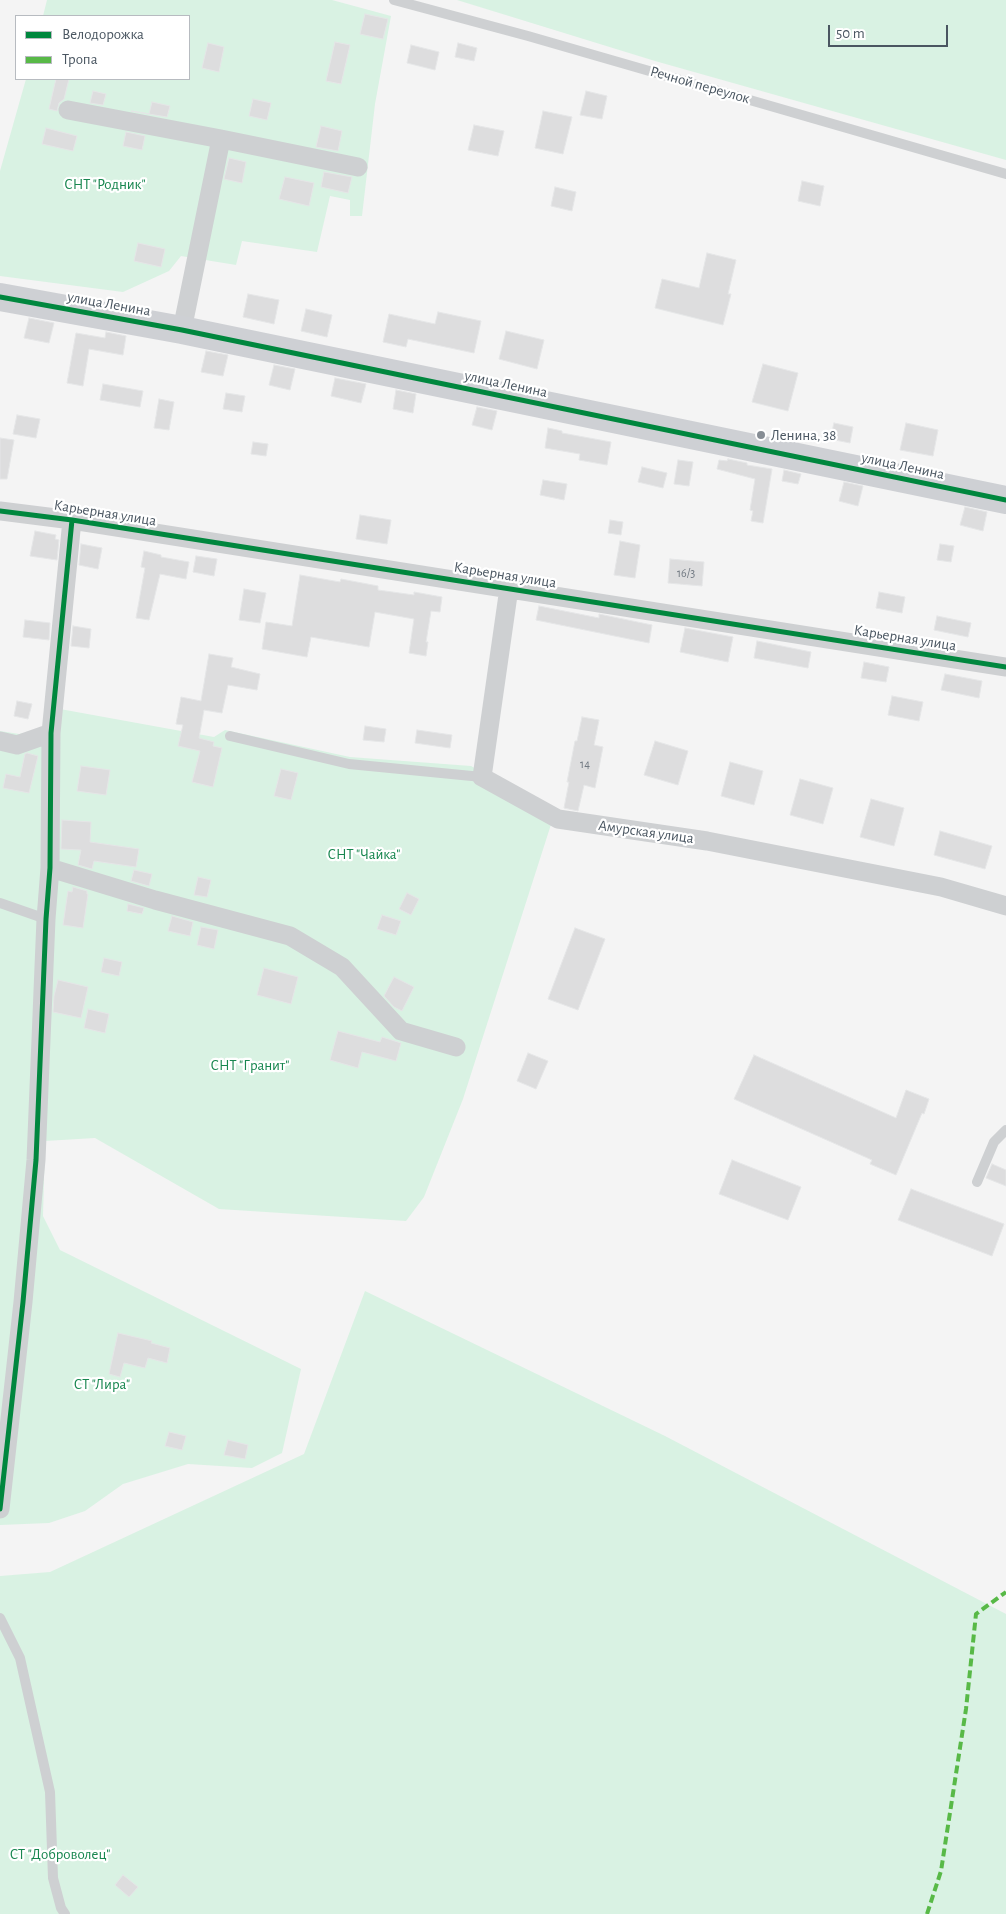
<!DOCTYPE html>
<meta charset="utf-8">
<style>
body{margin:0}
#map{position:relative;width:1006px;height:1914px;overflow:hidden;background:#f4f4f4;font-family:"Alegreya Sans",sans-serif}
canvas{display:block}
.legend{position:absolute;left:15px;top:15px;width:175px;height:65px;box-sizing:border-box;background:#fff;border:1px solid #b7bbc0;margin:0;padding:6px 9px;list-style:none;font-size:15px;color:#4a5661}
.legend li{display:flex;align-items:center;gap:10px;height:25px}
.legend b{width:25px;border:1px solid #b7bbc0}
.scale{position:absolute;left:828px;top:25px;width:120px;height:22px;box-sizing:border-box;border:2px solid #4a5661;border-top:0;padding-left:6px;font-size:15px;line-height:18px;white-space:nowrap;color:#4a5661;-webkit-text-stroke:4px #fff;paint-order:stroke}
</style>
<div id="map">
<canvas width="1006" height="1914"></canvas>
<ul class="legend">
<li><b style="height:6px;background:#00873e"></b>Велодорожка</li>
<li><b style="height:6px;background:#58b947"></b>Тропа</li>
</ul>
<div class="scale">50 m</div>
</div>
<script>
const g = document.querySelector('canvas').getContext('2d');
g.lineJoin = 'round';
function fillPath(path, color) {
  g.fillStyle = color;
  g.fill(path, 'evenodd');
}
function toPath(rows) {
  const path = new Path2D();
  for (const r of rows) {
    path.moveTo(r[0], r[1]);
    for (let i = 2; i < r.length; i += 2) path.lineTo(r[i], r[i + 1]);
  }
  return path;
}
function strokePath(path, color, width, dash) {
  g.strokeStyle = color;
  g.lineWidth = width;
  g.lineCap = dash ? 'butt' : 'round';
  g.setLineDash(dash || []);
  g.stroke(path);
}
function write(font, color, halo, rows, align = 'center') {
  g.font = font + ' "Alegreya Sans",sans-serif';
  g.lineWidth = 4.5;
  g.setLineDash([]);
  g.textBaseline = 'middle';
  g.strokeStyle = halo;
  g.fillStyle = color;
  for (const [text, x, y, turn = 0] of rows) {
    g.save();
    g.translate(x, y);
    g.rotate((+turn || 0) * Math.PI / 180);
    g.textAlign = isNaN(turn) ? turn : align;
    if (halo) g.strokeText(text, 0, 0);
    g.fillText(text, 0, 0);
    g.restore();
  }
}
fillPath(toPath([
 [47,0,332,0,391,16,375,104,362,216,350,216,350,200,330,196,317,252,242,241,236,265,181,256,169,271,123,292,0,276,0,171,26,79,189,79,189,16,43,16],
 [457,0,1006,0,1006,160,655,61],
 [60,709,214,737,225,730,350,757,471,766,555,812,463,1099,424,1197,406,1221,219,1209,95,1138,45,1141,43,1216,60,1250,301,1369,282,1453,252,1468,188,1464,123,1484,85,1511,49,1523,0,1525,0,731,19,734,35,731,58,735],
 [365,1291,665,1436,1006,1614,1006,1914,0,1914,0,1576,50,1572,304,1454]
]), '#d9f2e3');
const building = toPath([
 [365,14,388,19,383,39,360,34,365,14],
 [335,42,350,45,341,84,326,81,335,42],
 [208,43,224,47,219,72,202,68,208,43],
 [458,43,477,48,474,61,455,57,458,43],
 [411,45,439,52,435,70,407,63,411,45],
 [56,79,69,79,64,99,59,103,57,111,49,109,56,79],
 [93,91,106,94,103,105,90,103,93,91],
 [586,91,607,96,602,119,580,115,586,91],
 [253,99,271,103,267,120,249,116,253,99],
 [152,102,170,106,167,117,131,111,149,114,152,102],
 [543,111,572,117,563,154,535,148,543,111],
 [474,125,504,131,498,156,468,150,474,125],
 [321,126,342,131,338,151,316,147,321,126],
 [46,128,77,136,73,151,42,144,46,128],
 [126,132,145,136,142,150,123,146,126,132],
 [229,158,246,162,242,183,224,179,229,158],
 [324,172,352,177,348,193,321,187,324,172],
 [285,177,314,183,309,206,279,199,285,177],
 [802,181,824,186,820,206,798,201,802,181],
 [555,187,576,192,572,211,551,206,555,187],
 [138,243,165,249,161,267,134,261,138,243],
 [707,253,736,260,728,294,731,294,723,325,655,308,662,279,699,288,707,253],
 [248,294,279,300,274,324,243,317,248,294],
 [306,309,332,315,327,337,301,331,306,309],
 [438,312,481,321,474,353,408,339,406,347,383,342,389,314,435,324,438,312],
 [29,318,54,323,49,343,24,338,29,318],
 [506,331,544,340,537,369,499,359,506,331],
 [106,332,126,336,123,355,89,349,83,386,67,383,76,333,105,338,106,332],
 [206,351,228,355,223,376,201,372,206,351],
 [763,364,798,373,788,411,752,402,763,364],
 [274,365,295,369,290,390,269,385,274,365],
 [335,378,366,384,361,403,331,396,335,378],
 [103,384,143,391,140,407,100,400,103,384],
 [396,390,416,394,413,413,393,409,396,390],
 [226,393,245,396,242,412,223,409,226,393],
 [159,399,174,402,169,430,154,428,159,399],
 [477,407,497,411,492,430,472,425,477,407],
 [17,415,40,419,36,438,13,434,17,415],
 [834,423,853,427,850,443,830,439,834,423],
 [906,423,938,430,933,456,900,450,906,423],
 [548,428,562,431,562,433,611,442,607,465,579,460,580,454,545,448,548,428],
 [0,438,14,440,7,479,0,479,0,438],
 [253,442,268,444,266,456,251,454,253,442],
 [728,459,747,463,747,465,772,469,763,523,751,521,753,511,750,510,755,479,717,469,719,460,727,461,728,459],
 [678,460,693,462,689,486,674,484,678,460],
 [642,467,667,473,663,488,638,482,642,467],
 [784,470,801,474,798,484,782,481,784,470],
 [543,480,567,484,564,500,540,495,543,480],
 [844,482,863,486,858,506,839,501,844,482],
 [965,507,987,512,983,531,960,525,965,507],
 [360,515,391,520,387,544,356,539,360,515],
 [610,520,623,522,621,535,608,533,610,520],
 [35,531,56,535,55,539,59,540,57,560,30,556,35,531],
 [620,541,640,545,635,578,614,575,620,541],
 [81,544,102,548,98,569,79,565,81,544],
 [940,544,954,546,951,562,937,560,940,544],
 [144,551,161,555,161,557,189,562,186,579,160,574,149,620,136,618,145,568,141,567,144,551],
 [196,556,217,559,214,576,193,572,196,556],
 [670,559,704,562,702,586,668,583,670,559],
 [300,575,340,582,341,579,378,586,378,590,414,595,414,592,442,597,440,612,431,611,426,642,428,642,426,656,409,653,414,619,375,612,369,647,311,637,307,657,262,649,266,622,292,626,300,575],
 [244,589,266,593,260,623,239,620,244,589],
 [879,592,905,597,902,613,876,608,879,592],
 [539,606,599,618,599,614,652,625,649,643,536,620,539,606],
 [937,616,971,623,968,637,934,630,937,616],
 [25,620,50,623,49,640,23,637,25,620],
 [73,626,91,629,89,648,71,646,73,626],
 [685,628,733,637,728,662,680,652,685,628],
 [757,641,811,652,808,668,754,658,757,641],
 [209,654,233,658,231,667,260,674,257,690,228,685,222,713,204,710,199,738,214,742,213,746,222,748,213,787,192,782,200,751,178,746,183,725,176,724,181,697,201,701,209,654],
 [864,662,889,667,886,682,861,678,864,662],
 [945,674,982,681,979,698,941,690,945,674],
 [892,696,923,702,919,721,888,715,892,696],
 [17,701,32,704,28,719,14,716,17,701],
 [582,717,599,720,594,745,603,747,595,788,584,785,578,811,564,808,569,782,567,782,575,741,577,741,582,717],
 [365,726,386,729,384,742,363,740,365,726],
 [417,730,452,735,450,748,415,743,417,730],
 [655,741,688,751,678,785,644,775,655,741],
 [27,753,38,756,29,793,3,788,6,774,20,777,25,754,27,753],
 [730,762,763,771,754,805,721,796,730,762],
 [81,766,110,770,106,795,77,791,81,766],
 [281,769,298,773,291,800,274,796,281,769],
 [800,779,833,788,823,824,790,815,800,779],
 [871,799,904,808,894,846,860,837,871,799],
 [62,820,91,822,90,842,139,849,136,867,94,861,92,869,78,865,81,850,61,849,62,820],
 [940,831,992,846,985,869,934,855,940,831],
 [134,870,152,874,149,886,131,881,134,870],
 [198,877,211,880,207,897,194,895,198,877],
 [73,887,87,891,87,894,88,894,83,928,63,925,68,891,72,892,73,887],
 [407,893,419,899,411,915,399,909,407,893],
 [128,904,144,908,142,914,127,911,128,904],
 [382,915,401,921,396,935,377,929,382,915],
 [172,916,193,922,190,936,168,931,172,916],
 [201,927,218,930,214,949,197,945,201,927],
 [575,928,605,939,578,1010,548,999,575,928],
 [104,958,122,962,119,976,101,972,104,958],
 [264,968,298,977,291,1004,257,995,264,968],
 [394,977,414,987,402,1011,394,1007,384,996,394,977],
 [58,980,88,987,81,1018,53,1012,54,996,58,980],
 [88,1009,109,1014,105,1033,84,1028,88,1009],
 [338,1031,380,1042,382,1037,401,1043,396,1061,362,1052,358,1068,330,1060,338,1031],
 [528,1053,548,1061,536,1089,517,1081,528,1053],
 [754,1055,896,1118,906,1090,929,1099,924,1114,922,1113,896,1175,870,1164,872,1160,734,1099,754,1055],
 [732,1160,801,1187,788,1220,719,1194,732,1160],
 [992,1164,1006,1170,1006,1186,986,1178,992,1164],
 [911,1189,1004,1224,992,1256,898,1220,911,1189],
 [118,1333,152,1341,151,1343,170,1348,167,1363,148,1358,145,1368,124,1363,120,1377,109,1374,118,1333],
 [169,1432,186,1436,182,1450,165,1446,169,1432],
 [228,1440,248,1445,245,1459,224,1455,228,1440],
 [123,1875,138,1887,129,1897,115,1885,123,1875]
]);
fillPath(building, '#ddddde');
strokePath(building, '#e5e6e7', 1);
strokePath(toPath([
 [394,0,528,36,1006,174],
 [230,736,349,764,482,777],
 [0,903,46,919],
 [977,1182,994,1142,1006,1130],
 [0,1618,20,1658,50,1792,53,1878,61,1908,65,1914]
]), '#ced0d2', 10);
strokePath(toPath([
 [68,110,221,139,358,167],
 [182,330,221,139],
 [0,511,72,520,1006,667],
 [509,588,482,777,558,819,707,841,941,887,1006,906],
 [0,741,17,745,51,733],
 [50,868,155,900,290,936,342,967,401,1031,456,1047],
 [0,1509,23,1302,36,1160,46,919,50,868,51,733,72,520]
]), '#ced0d2', 19);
strokePath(toPath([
 [0,297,182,330,1006,500]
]), '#ced0d4', 28);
strokePath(toPath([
 [927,1914,941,1871,966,1709,976,1614,1006,1592]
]), '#58b947', 4, [8, 4]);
strokePath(toPath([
 [0,297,182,330,1006,500],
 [0,511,72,520,1006,667],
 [0,1509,23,1302,36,1160,46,919,50,868,51,733,72,520]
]), '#00873e', 5);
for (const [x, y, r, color] of [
 [761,435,5,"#868d94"]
]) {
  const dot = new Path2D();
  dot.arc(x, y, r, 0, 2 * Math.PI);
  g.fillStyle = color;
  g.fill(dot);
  strokePath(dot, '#fff', 2);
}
write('12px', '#707881', null, [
 ["16/3",686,573],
 ["14",585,764]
]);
write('15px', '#4a5661', '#fff', [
 ["Речной переулок",700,85,16],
 ["улица Ленина",109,304,10],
 ["улица Ленина",506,384,12],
 ["улица Ленина",903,466,12],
 ["Карьерная улица",105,513,9],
 ["Карьерная улица",505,575,9],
 ["Карьерная улица",905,638,9],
 ["Амурская улица",646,832,8]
]);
write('15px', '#17864f', '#fff', [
 ["СНТ \"Родник\"",105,184],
 ["СНТ \"Чайка\"",364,854],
 ["СНТ \"Гранит\"",250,1065],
 ["СТ \"Лира\"",102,1384],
 ["СТ \"Доброволец\"",60,1854]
]);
write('15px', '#4a5661', '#fff', [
 ["Ленина, 38",771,435]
], 'left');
</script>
